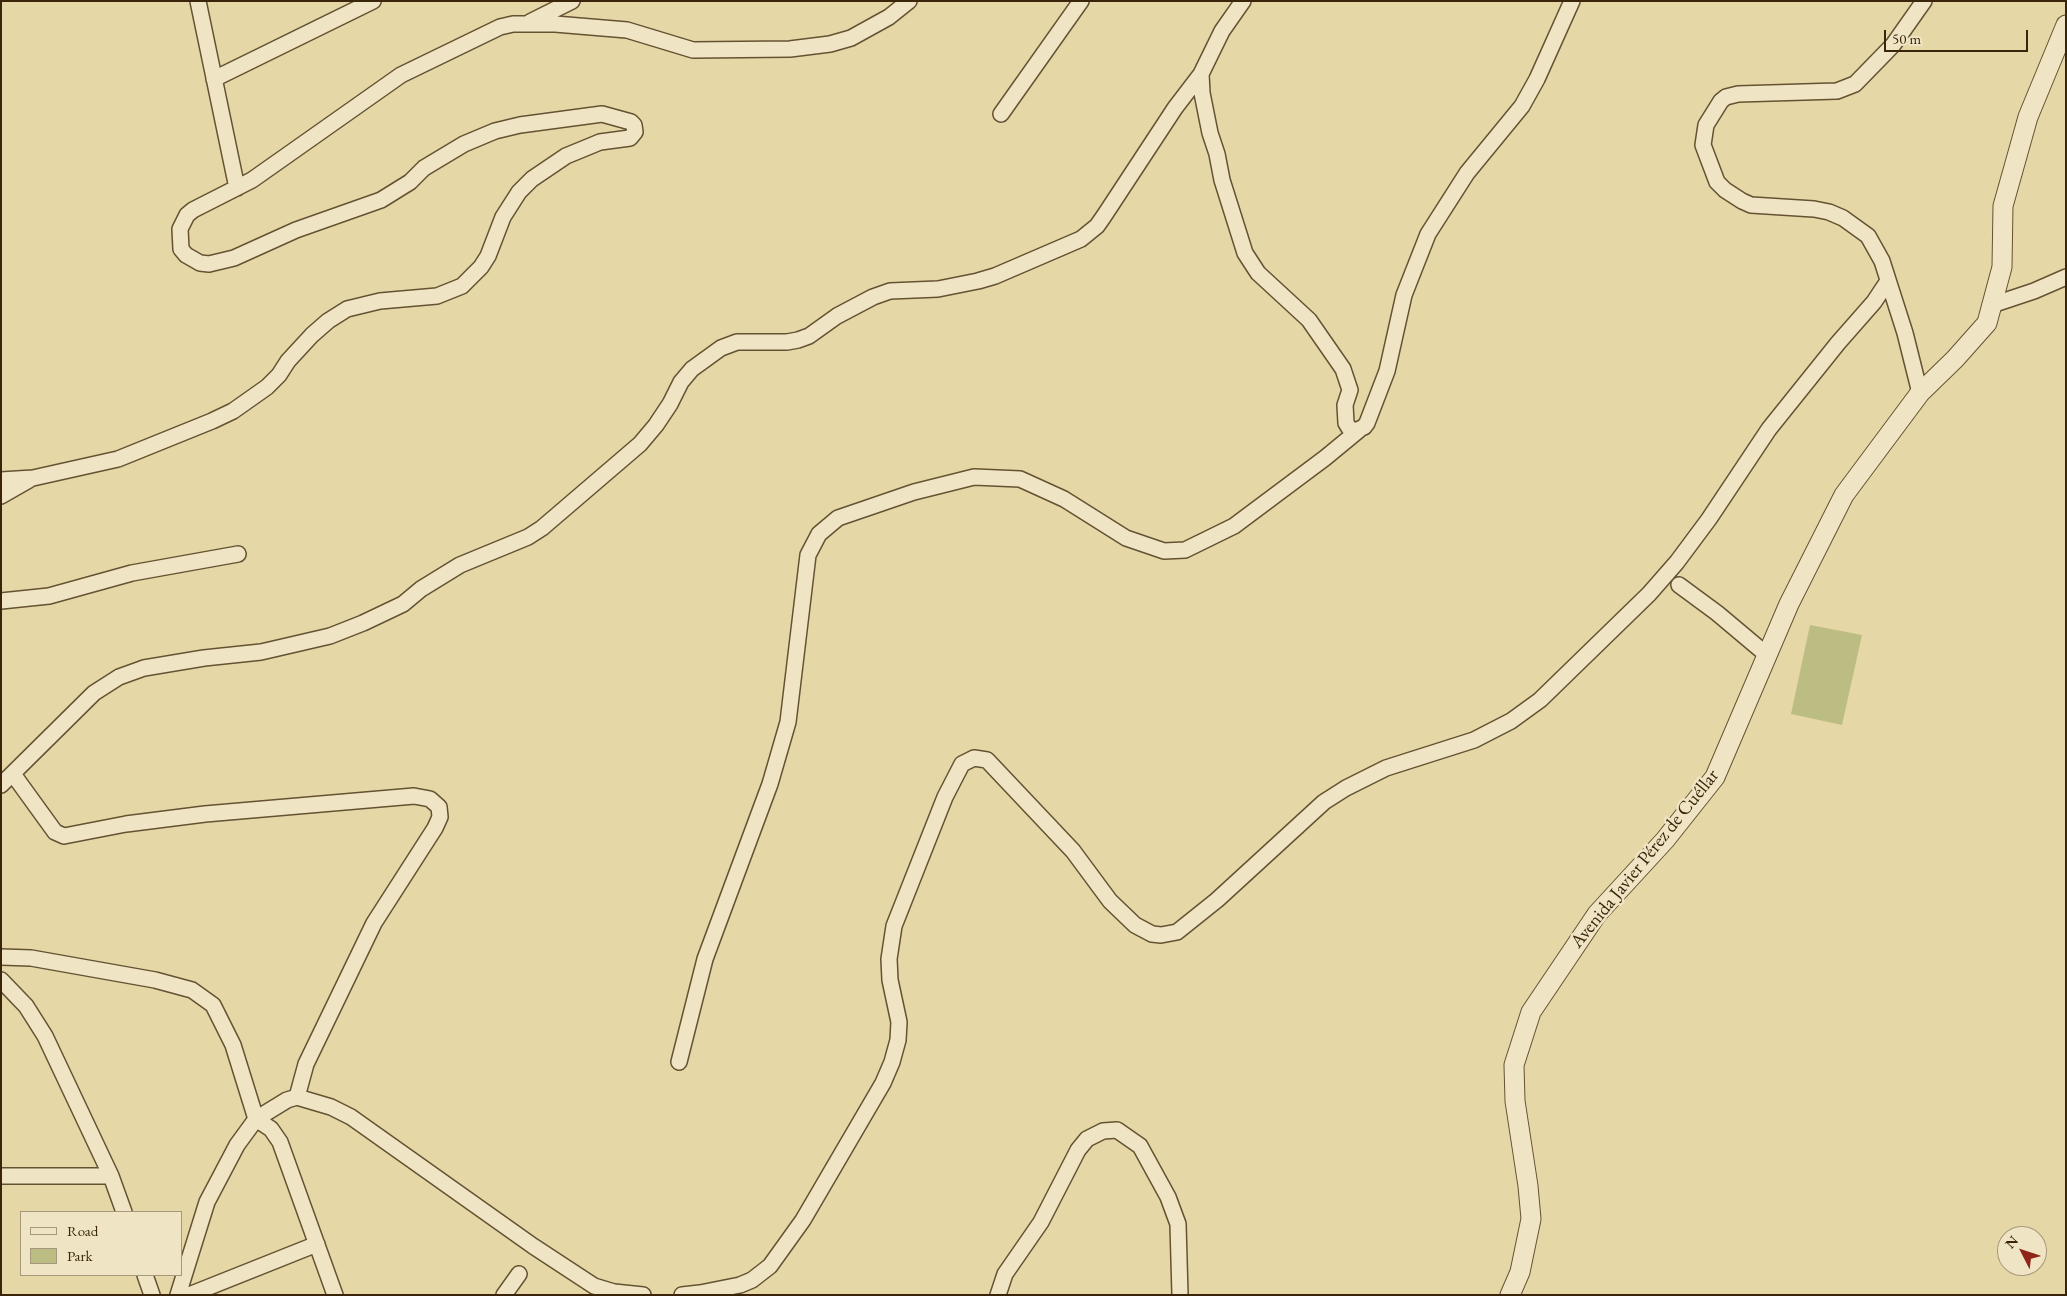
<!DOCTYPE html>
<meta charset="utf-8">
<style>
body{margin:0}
#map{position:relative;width:2067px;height:1296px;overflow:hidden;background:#e6d7a6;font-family:"EB Garamond",serif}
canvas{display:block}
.frame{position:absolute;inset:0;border:2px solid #3a250b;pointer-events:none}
.legend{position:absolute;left:20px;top:1211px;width:162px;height:65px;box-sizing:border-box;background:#efe5c5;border:1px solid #a7987b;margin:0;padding:6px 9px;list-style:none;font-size:15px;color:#3a250b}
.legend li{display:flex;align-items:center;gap:10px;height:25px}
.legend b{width:25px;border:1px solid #a7987b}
.north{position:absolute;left:1997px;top:1226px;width:50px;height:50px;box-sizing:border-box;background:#efe5c5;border:1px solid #a7987b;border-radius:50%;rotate:311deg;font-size:14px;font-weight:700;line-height:20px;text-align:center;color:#3a250b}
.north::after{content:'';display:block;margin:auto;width:18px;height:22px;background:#8f2418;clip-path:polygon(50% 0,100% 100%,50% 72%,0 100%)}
.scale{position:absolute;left:1884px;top:30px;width:144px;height:22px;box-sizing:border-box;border:2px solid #3a250b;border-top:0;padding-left:6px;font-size:15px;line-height:18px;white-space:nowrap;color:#3a250b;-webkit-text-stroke:4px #efe5c5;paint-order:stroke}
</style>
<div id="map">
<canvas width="2067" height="1296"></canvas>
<div class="frame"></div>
<ul class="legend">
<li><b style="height:6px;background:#efe5c5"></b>Road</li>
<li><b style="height:14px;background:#bbbd83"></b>Park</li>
</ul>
<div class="north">N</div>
<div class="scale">50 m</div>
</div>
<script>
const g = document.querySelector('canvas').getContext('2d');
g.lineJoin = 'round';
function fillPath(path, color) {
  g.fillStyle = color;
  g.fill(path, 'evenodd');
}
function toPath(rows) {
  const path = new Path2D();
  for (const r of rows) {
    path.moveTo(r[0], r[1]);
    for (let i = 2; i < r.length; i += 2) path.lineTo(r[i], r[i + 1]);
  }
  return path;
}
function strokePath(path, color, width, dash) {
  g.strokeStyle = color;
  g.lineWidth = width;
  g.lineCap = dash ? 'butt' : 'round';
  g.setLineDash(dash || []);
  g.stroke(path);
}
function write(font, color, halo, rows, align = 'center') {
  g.font = font + ' "EB Garamond",serif';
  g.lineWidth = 5;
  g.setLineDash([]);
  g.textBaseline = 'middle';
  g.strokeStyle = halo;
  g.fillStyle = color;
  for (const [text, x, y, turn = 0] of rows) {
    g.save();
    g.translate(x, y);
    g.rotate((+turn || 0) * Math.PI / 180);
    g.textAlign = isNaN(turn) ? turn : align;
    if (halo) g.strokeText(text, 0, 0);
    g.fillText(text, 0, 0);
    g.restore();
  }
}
fillPath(toPath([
 [1810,625,1862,635,1842,725,1791,714]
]), '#bbbd83');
const minor = toPath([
 [198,1,237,188],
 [530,22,572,1],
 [1201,74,1202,93,1210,133,1217,154,1222,180,1245,253,1258,273,1309,320,1343,369,1350,390,1345,405,1346,423,1349,428,1355,431,1364,427,1367,423,1387,371,1404,295,1428,234,1467,173,1522,106,1537,79,1572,1],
 [214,79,373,1],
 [1001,114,1081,1],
 [1992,305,2034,291,2066,277],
 [1920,393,1905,333,1882,261,1868,236,1843,218,1829,212,1814,209,1751,205,1742,201,1725,190,1717,182,1703,145,1706,125,1721,101,1726,97,1738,94,1837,91,1855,84,1893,45,1924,1],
 [1,480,33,478,118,459,212,421,233,411,267,387,279,375,288,361,312,335,328,321,347,309,380,301,437,296,462,286,481,267,488,256,503,217,519,192,532,179,566,156,600,142,630,138,635,132,634,125,631,122,602,114,520,125,495,131,464,144,424,168,410,182,381,200,296,230,234,258,209,264,200,263,186,255,181,249,180,229,187,215,193,210,252,180,401,75,500,27,513,24,555,24,627,30,693,50,790,49,830,44,851,38,889,17,909,1],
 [1,496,29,480],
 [1679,585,1717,613,1767,655],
 [1,601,49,596,132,573,238,554],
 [13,774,55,832,64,836,126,824,205,814,414,796,430,799,439,807,440,817,435,828,374,923,306,1064,297,1097],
 [1,785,94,693,119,677,144,668,204,658,261,652,330,636,363,623,403,604,421,589,460,565,528,537,542,528,640,444,656,425,670,404,681,382,692,369,721,348,737,342,787,342,798,340,809,336,837,316,873,297,890,291,938,289,978,281,995,276,1081,239,1097,226,1104,216,1175,108,1201,74,1222,31,1243,1],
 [1,957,31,958,155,980,192,990,213,1005,233,1045,256,1119,271,1129,280,1142,335,1295],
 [1,980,26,1006,45,1036,111,1176,124,1212],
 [679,1062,705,959,770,784,788,722,808,555,819,534,838,518,914,492,974,477,1020,479,1064,499,1126,538,1164,551,1185,550,1234,526,1325,458,1359,430],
 [1,1176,111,1176],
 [145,1275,152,1295],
 [178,1295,207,1202,237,1145,256,1119,287,1100,297,1097,331,1107,351,1117,533,1246,594,1286,614,1292,643,1295],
 [189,1295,317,1244],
 [504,1295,519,1274],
 [682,1295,700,1293,740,1285,752,1280,770,1266,803,1220,883,1083,892,1062,898,1040,899,1022,890,980,889,959,894,926,945,797,962,764,974,758,987,760,1073,851,1110,901,1135,925,1152,934,1161,935,1177,932,1217,900,1324,802,1346,788,1386,768,1474,740,1511,721,1540,700,1649,594,1677,562,1709,519,1769,429,1838,343,1874,302,1888,281],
 [998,1295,1005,1274,1041,1222,1078,1150,1087,1139,1103,1131,1117,1130,1140,1146,1168,1197,1178,1224,1180,1295]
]);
const tertiary = toPath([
 [1510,1295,1520,1272,1531,1219,1528,1186,1515,1101,1514,1065,1531,1012,1597,914,1665,840,1715,777,1789,604,1844,495,1920,393,1955,359,1987,323,2002,267,2003,206,2028,117,2066,25]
]);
strokePath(minor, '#655232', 18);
strokePath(tertiary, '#655232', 21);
strokePath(minor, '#efe5c5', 15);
strokePath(tertiary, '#efe5c5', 19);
write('19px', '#3a250b', '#efe5c5', [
 ["Avenida Javier Pérez de Cuéllar",1645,859,-51]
]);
</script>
